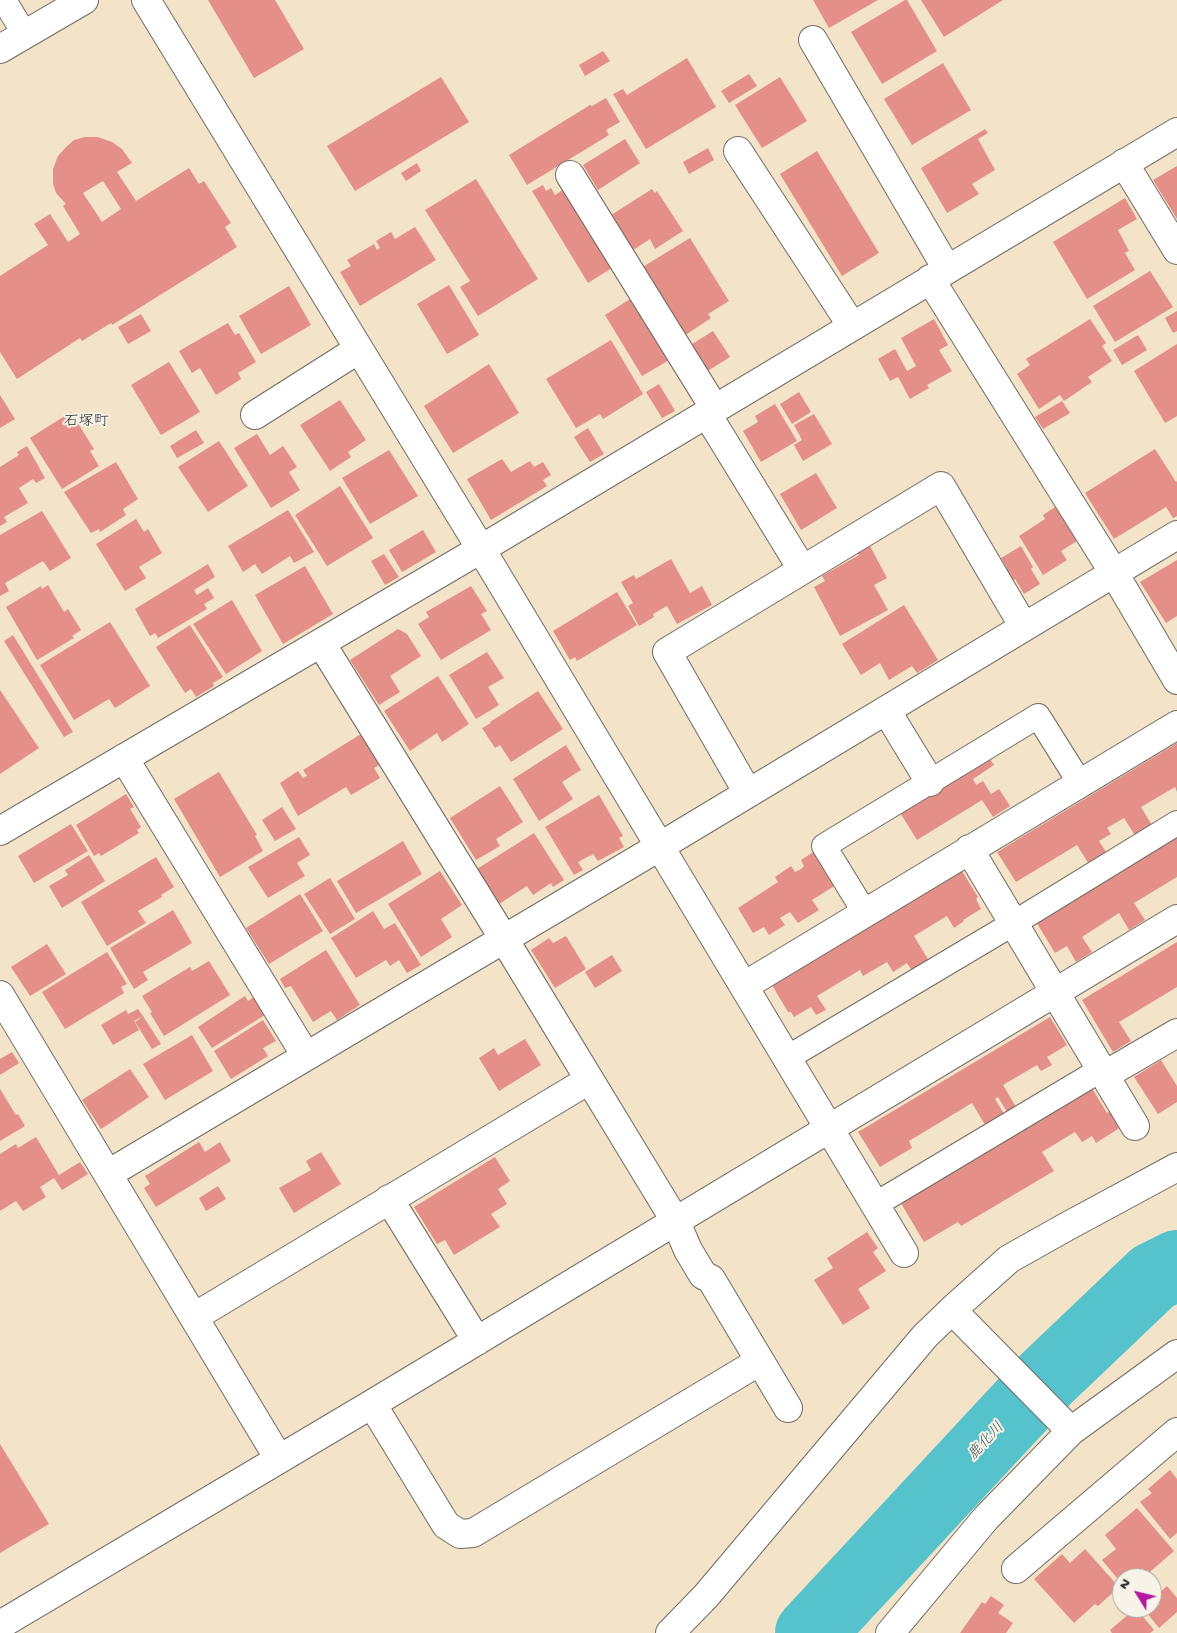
<!DOCTYPE html>
<meta charset="utf-8">
<style>
body{margin:0}
#map{position:relative;width:1177px;height:1633px;overflow:hidden;background:#f2e3c9;font-family:"Gochi Hand",sans-serif}
canvas{display:block}
.north{position:absolute;left:1112px;top:1568px;width:50px;height:50px;box-sizing:border-box;background:#f7f3e8;border:1px solid #a5a39c;border-radius:50%;rotate:306deg;font-size:14px;font-weight:700;line-height:20px;text-align:center;color:#2b2b2b}
.north::after{content:'';display:block;margin:auto;width:18px;height:22px;background:#b5179e;clip-path:polygon(50% 0,100% 100%,50% 72%,0 100%)}
</style>
<div id="map">
<canvas width="1177" height="1633"></canvas>
<div class="north">N</div>
</div>
<script>
const g = document.querySelector('canvas').getContext('2d');
g.lineJoin = 'round';
function toPath(rows) {
  const path = new Path2D();
  for (const r of rows) {
    path.moveTo(r[0], r[1]);
    for (let i = 2; i < r.length; i += 2) path.lineTo(r[i], r[i + 1]);
  }
  return path;
}
function strokePath(path, color, width, dash) {
  g.strokeStyle = color;
  g.lineWidth = width;
  g.lineCap = dash ? 'butt' : 'round';
  g.setLineDash(dash || []);
  g.stroke(path);
}
function fillPath(path, color) {
  g.fillStyle = color;
  g.fill(path, 'evenodd');
}
function write(font, color, halo, rows, align = 'center') {
  g.font = font + ' "Gochi Hand","Klee One",sans-serif';
  g.lineWidth = 4;
  g.setLineDash([]);
  g.textBaseline = 'middle';
  g.strokeStyle = halo;
  g.fillStyle = color;
  for (const [text, x, y, turn = 0] of rows) {
    g.save();
    g.translate(x, y);
    g.rotate((+turn || 0) * Math.PI / 180);
    g.textAlign = isNaN(turn) ? turn : align;
    if (halo) g.strokeText(text, 0, 0);
    g.fillText(text, 0, 0);
    g.restore();
  }
}
strokePath(toPath([
 [810,1633,1047,1378,1153,1277,1177,1265]
]), '#56c3cc', 70);
fillPath(toPath([
 [208,0,275,0,304,49,254,78],
 [813,0,878,0,829,28],
 [905,0,907,0,937,51,882,84,851,32],
 [921,0,1003,0,944,37],
 [603,51,610,61,585,76,579,65],
 [687,58,716,107,646,149,613,94,623,89,627,95],
 [943,63,971,110,912,145,884,99],
 [749,74,757,86,729,103,721,91],
 [441,77,469,122,355,191,327,146],
 [780,77,807,121,762,148,735,105],
 [606,98,620,122,606,130,609,135,527,185,509,155,590,105,592,106],
 [985,129,988,133,978,139,995,170,972,184,979,194,947,213,921,168],
 [85,137,98,137,112,142,122,149,132,163,117,172,136,201,189,168,199,184,204,181,231,223,225,227,237,247,112,325,111,323,82,341,80,338,17,379,0,352,0,276,48,245,34,224,50,214,68,242,80,234,63,206,66,204,56,193,53,184,53,169,58,156,66,147,74,140],
 [103,181,121,209,102,222,83,193],
 [625,139,640,163,598,190,583,165],
 [708,148,714,160,689,174,683,162],
 [817,151,879,253,842,276,780,174],
 [417,163,421,171,406,181,401,173],
 [1177,166,1177,219,1153,180],
 [476,179,538,279,478,316,460,287,470,281,425,210],
 [543,185,546,191,551,188,555,195,567,187,615,266,588,283,532,191],
 [652,189,655,193,657,191,683,231,655,249,650,239,630,252,608,217],
 [1125,198,1137,219,1118,230,1129,251,1125,253,1135,270,1087,299,1053,242],
 [415,227,436,260,360,306,340,272,351,266,347,260,374,244,377,250,380,248,376,241,391,232,395,239],
 [690,238,729,301,708,314,711,318,684,336,641,268],
 [1150,271,1173,307,1115,342,1093,306],
 [449,285,479,335,447,354,417,304],
 [289,286,311,325,261,354,239,316],
 [630,299,656,341,659,339,671,359,642,376,605,315],
 [1177,311,1177,331,1173,333,1165,318],
 [141,314,151,331,128,344,118,327],
 [934,319,948,345,939,350,952,371,927,385,929,388,910,399,898,377,890,381,878,359,895,349,907,371,916,366,901,338],
 [1090,319,1106,343,1102,346,1112,361,1088,377,1092,382,1064,401,1060,395,1039,409,1017,374,1030,365,1026,359],
 [228,323,235,335,239,333,256,362,238,373,241,379,216,395,200,368,192,373,179,351],
 [713,331,730,357,706,372,689,346],
 [1138,335,1147,350,1122,365,1113,350],
 [611,340,643,394,603,419,600,414,576,428,546,379],
 [1177,344,1177,416,1165,423,1134,371],
 [169,362,200,412,161,435,131,385],
 [489,364,519,413,453,453,424,406],
 [659,384,675,411,662,418,646,392],
 [799,392,811,412,792,424,780,404],
 [0,395,15,419,0,428],
 [340,400,366,440,348,452,351,457,330,471,300,425],
 [1062,401,1070,413,1043,429,1035,417],
 [775,404,797,441,761,462,743,431,758,422,755,416],
 [71,412,94,449,90,451,99,466,62,489,30,438],
 [814,414,832,444,803,461,794,445,802,440,794,425],
 [588,428,604,454,590,462,574,437],
 [196,430,204,443,177,458,170,446],
 [257,434,270,455,283,446,297,467,289,472,300,490,271,508,234,448],
 [219,441,248,486,208,512,178,467],
 [27,446,45,478,36,483,33,479,19,488,28,503,4,517,7,522,0,526,0,467,19,455,17,452],
 [1155,449,1176,482,1177,481,1177,516,1173,518,1166,507,1114,539,1085,493],
 [389,450,418,496,370,524,342,478],
 [502,459,511,472,530,461,534,467,543,462,551,475,543,480,547,486,491,520,467,479],
 [116,462,138,499,123,509,126,515,100,532,99,529,91,533,64,492],
 [816,473,837,508,801,530,780,494],
 [340,486,373,538,327,566,295,515],
 [1055,507,1077,541,1061,551,1067,560,1043,575,1019,536,1045,519,1043,515],
 [288,510,314,552,294,563,290,556,262,574,255,564,243,572,228,546],
 [42,511,71,558,50,571,43,561,5,583,9,591,0,596,0,535],
 [136,519,144,532,148,529,162,553,139,567,146,578,125,591,96,544],
 [423,530,436,552,402,572,389,550],
 [870,546,887,578,874,585,888,610,840,636,814,587,825,581,822,576,859,555,857,553],
 [1021,546,1033,567,1031,569,1040,584,1024,594,1015,579,1013,580,1001,558],
 [384,554,399,577,385,585,371,561],
 [671,559,690,593,702,586,712,605,677,624,667,606,653,614,654,617,639,626,628,606,633,603,621,582,634,575,636,579],
 [1177,560,1177,616,1166,623,1140,582],
 [208,564,215,577,194,590,197,595,208,588,214,598,204,604,207,609,158,638,155,633,150,636,135,609],
 [305,566,333,614,283,644,255,595],
 [48,585,64,612,68,609,81,630,72,636,74,638,37,660,6,607,41,586,42,589],
 [471,586,487,611,481,614,491,630,441,660,418,624,429,617,426,612],
 [617,592,637,625,577,661,575,657,570,660,553,631],
 [232,600,262,651,226,674,193,624],
 [904,605,938,660,917,673,912,666,889,680,880,663,861,675,842,644],
 [110,622,150,686,115,708,109,699,74,720,40,665],
 [190,625,223,677,213,683,214,686,196,697,191,689,185,693,156,647],
 [398,629,407,634,421,656,390,676,400,692,379,705,350,660],
 [13,635,73,732,64,737,4,641],
 [487,652,504,678,488,687,499,705,476,719,449,675],
 [438,676,469,724,442,742,437,733,410,751,384,711],
 [0,690,39,748,0,774],
 [538,691,563,729,511,762,500,745,495,748,482,728,491,723,490,722],
 [361,734,379,765,374,768,380,778,351,795,346,787,298,816,280,783,298,771,303,778,307,776,303,770],
 [1177,743,1177,792,1175,787,1141,807,1153,827,1136,837,1124,818,1107,828,1111,834,1099,841,1108,855,1090,866,1077,845,1016,882,997,852],
 [566,745,581,770,562,782,573,799,539,821,513,779],
 [988,756,994,765,973,779,976,785,983,781,991,794,999,789,1010,806,993,817,982,800,917,840,899,811],
 [219,772,257,835,255,836,263,851,220,877,174,799],
 [500,786,523,822,496,839,500,846,476,860,450,818],
 [126,794,134,807,130,809,141,827,137,830,139,833,101,856,99,853,94,856,76,825],
 [599,795,623,836,619,838,624,847,598,861,593,854,578,862,583,870,574,875,545,827],
 [282,807,296,829,275,841,262,820],
 [71,824,88,851,34,883,18,856],
 [534,833,564,880,553,887,551,883,533,895,527,886,499,904,477,869],
 [1177,834,1177,877,1134,903,1145,920,1129,930,1119,913,1082,937,1092,952,1076,962,1067,946,1055,953,1035,920],
 [299,837,310,855,297,863,305,876,268,898,248,867],
 [403,841,422,874,356,913,337,881],
 [815,851,836,885,812,900,819,910,798,923,790,912,780,918,785,925,769,935,764,927,753,933,738,908,778,882,775,877,791,866,795,872,801,869,804,866,801,860],
 [89,855,105,881,62,908,49,886,68,875,65,870],
 [156,857,174,887,161,895,162,897,138,911,146,923,107,946,81,902],
 [440,871,462,905,441,919,452,937,421,957,388,904],
 [962,871,978,897,976,899,981,909,963,920,964,921,954,928,947,916,914,936,929,961,913,972,907,963,893,972,887,962,863,976,860,970,817,996,826,1010,816,1015,811,1007,794,1017,791,1012,788,1012,772,985],
 [330,878,355,919,330,934,304,894],
 [300,894,323,931,269,964,246,928],
 [173,910,192,943,143,972,148,980,134,989,110,948],
 [373,911,384,929,395,923,421,965,407,973,399,960,390,966,386,960,356,978,331,938],
 [566,936,586,969,555,988,531,950,549,938,553,943],
 [1177,942,1177,987,1119,1022,1131,1041,1113,1052,1082,1000],
 [47,944,66,974,30,996,11,967],
 [326,950,360,1005,337,1020,331,1011,313,1022,291,986,285,988,280,979],
 [107,952,127,984,121,987,124,993,65,1029,42,992],
 [612,955,622,971,595,988,585,972],
 [209,961,230,995,164,1036,150,1013,152,1012,142,996,190,967,192,971],
 [245,996,248,1001,254,997,265,1015,212,1048,198,1027],
 [138,1009,143,1016,134,1021,139,1030,113,1045,101,1025,126,1010,128,1014],
 [143,1016,161,1044,152,1049,135,1022],
 [1050,1017,1067,1045,1047,1057,1052,1065,1041,1071,1037,1065,1003,1085,1016,1107,1007,1112,998,1097,995,1099,1006,1117,987,1128,972,1103,909,1141,912,1148,880,1167,858,1132],
 [263,1020,276,1041,263,1048,268,1056,231,1079,214,1051],
 [192,1035,213,1071,165,1100,143,1064],
 [525,1039,541,1065,499,1091,479,1058,494,1048,498,1055],
 [12,1052,19,1063,0,1075,0,1059],
 [1161,1060,1177,1086,1177,1102,1158,1114,1134,1077],
 [130,1069,149,1097,101,1129,82,1100],
 [1090,1085,1107,1113,1111,1111,1121,1127,1096,1143,1092,1136,1082,1142,1075,1132,1042,1152,1054,1171,961,1226,958,1222,924,1242,899,1200],
 [0,1089,16,1115,18,1114,25,1126,0,1141],
 [36,1137,59,1175,80,1162,88,1174,62,1190,54,1178,40,1187,46,1197,23,1211,16,1201,0,1211,0,1154,16,1144,18,1148],
 [199,1142,205,1152,220,1142,231,1161,156,1207,144,1188,150,1184,145,1176],
 [321,1152,341,1184,294,1213,279,1188,311,1170,306,1161],
 [495,1157,510,1181,498,1189,507,1204,491,1214,500,1227,454,1255,445,1240,437,1244,414,1207],
 [218,1186,226,1199,206,1211,199,1198],
 [867,1232,878,1248,873,1252,886,1271,858,1289,870,1308,843,1325,814,1280,833,1268,827,1258],
 [0,1444,49,1524,0,1553],
 [1170,1470,1177,1479,1177,1533,1170,1539,1140,1502,1152,1493,1148,1489],
 [1137,1508,1174,1551,1143,1578,1139,1578,1137,1575,1133,1578,1122,1578,1122,1584,1102,1560,1116,1549,1105,1535],
 [1085,1549,1119,1587,1098,1606,1095,1604,1074,1623,1034,1579,1062,1554,1070,1563],
 [1167,1586,1177,1598,1177,1612,1159,1628,1143,1608,1152,1608,1152,1599],
 [991,1596,1004,1605,998,1613,1013,1623,1006,1633,960,1633,982,1602,985,1604],
 [1136,1608,1154,1630,1150,1633,1112,1633,1110,1630]
]), '#e58f89');
const lane = toPath([
 [4,0,25,35],
 [865,913,824,846,1038,716,1080,783],
 [787,1058,1014,923,1177,823],
 [876,1204,1102,1069]
]);
const street = toPath([
 [146,0,481,549,904,1253],
 [813,40,947,269],
 [0,49,84,0],
 [738,151,852,326],
 [1124,163,1177,250],
 [570,175,715,409],
 [930,279,1114,573,1177,680],
 [707,414,802,569],
 [255,415,359,349],
 [321,643,504,939,676,1222,688,1250,703,1275,711,1279,788,1408],
 [886,710,930,782],
 [124,758,306,1056],
 [748,793,667,652,941,486,1024,627],
 [0,831,481,549,1177,132],
 [969,849,1135,1126],
 [744,986,1177,725],
 [0,995,279,1459],
 [1105,1075,1177,1033],
 [108,1174,659,847,1177,535],
 [389,1199,477,1341],
 [952,1310,1071,1431],
 [194,1317,589,1080],
 [372,1404,446,1525,460,1534,473,1533,760,1361],
 [1016,1569,1177,1432],
 [0,1625,372,1404,1177,919],
 [670,1633,706,1596,925,1336,952,1310,1009,1259,1066,1227,1177,1167],
 [890,1633,986,1518,1071,1431,1177,1354]
]);
strokePath(lane, '#716b62', 26);
strokePath(street, '#716b62', 30);
strokePath(lane, '#fff', 24);
strokePath(street, '#fff', 28);
write('15px', '#2b2b2b', '#f7f3e8', [
 ["石塚町",86,423]
]);
write('italic 15px', '#38595b', '#f7f3e8', [
 ["鹿化川",987,1442,-47]
]);
</script>
